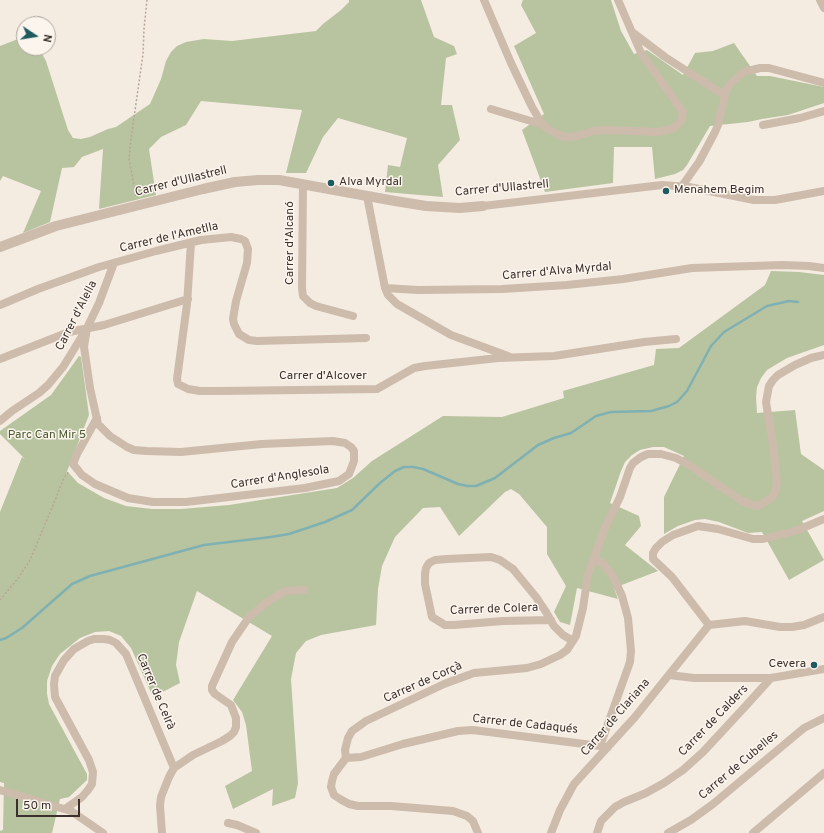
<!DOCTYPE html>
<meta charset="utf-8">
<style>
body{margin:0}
#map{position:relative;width:824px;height:833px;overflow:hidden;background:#f4ebe1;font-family:Overpass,sans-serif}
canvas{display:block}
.north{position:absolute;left:16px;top:16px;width:40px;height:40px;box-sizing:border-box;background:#fbf5ee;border:1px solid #aea6a0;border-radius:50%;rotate:102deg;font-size:11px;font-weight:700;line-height:16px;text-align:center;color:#3b302b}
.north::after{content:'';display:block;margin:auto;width:14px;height:18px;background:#1f5a5e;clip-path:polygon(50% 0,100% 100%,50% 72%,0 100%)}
.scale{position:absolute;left:16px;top:799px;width:64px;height:18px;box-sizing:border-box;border:2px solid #3b302b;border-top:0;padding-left:5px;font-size:12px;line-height:14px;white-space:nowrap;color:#3b302b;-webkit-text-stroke:3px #fbf5ee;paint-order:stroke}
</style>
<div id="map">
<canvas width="824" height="833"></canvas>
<div class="north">N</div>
<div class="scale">50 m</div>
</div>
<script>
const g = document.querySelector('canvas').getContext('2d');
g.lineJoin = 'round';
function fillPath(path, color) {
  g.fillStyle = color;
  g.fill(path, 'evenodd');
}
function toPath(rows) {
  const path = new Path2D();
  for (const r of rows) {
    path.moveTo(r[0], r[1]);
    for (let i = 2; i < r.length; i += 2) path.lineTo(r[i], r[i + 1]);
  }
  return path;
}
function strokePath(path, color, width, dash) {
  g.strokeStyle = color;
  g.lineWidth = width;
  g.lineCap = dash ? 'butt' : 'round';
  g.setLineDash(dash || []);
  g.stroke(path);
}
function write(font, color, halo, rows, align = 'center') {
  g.font = font + ' Overpass,sans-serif';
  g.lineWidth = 3;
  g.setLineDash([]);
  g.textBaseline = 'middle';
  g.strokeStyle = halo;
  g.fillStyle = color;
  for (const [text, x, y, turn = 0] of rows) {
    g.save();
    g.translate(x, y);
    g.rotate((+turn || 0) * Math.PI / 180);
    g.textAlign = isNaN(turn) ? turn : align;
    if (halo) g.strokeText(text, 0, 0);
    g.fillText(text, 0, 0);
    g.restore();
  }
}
fillPath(toPath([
 [349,0,421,0,434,37,454,46,457,54,446,58,441,105,452,105,460,140,438,165,443,197,385,192,388,165,400,167,407,138,338,118,323,137,306,173,286,173,302,110,201,101,186,125,161,137,149,149,156,195,99,209,103,149,82,157,74,167,62,168,50,222,23,233,41,191,3,176,0,181,0,46,18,39,24,40,24,48,39,48,46,61,68,130,73,138,81,139,90,137,108,129,116,127,150,104,161,79,166,61,171,52,177,46,186,42,204,39,232,41,316,31,323,24,341,10,349,2],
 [523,0,611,0,621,31,634,54,647,50,683,75,695,53,713,51,734,43,757,76,770,76,824,87,824,103,788,115,762,119,748,122,710,126,687,165,683,170,675,174,655,179,652,147,614,147,613,183,545,192,522,130,544,114,514,46,536,33,521,5],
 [771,271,799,272,824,275,824,345,787,358,767,370,761,378,757,387,756,397,757,413,795,410,801,454,824,470,824,511,802,521,824,560,789,580,762,532,748,533,719,522,705,519,695,520,678,526,664,534,664,497,684,456,664,447,653,447,640,450,632,455,625,462,621,471,610,503,639,516,641,526,625,545,658,571,614,588,618,599,577,588,570,625,560,622,554,612,566,586,547,554,547,527,519,494,511,489,505,492,459,536,440,507,423,508,395,537,382,566,378,589,376,625,321,635,306,641,296,653,291,679,298,783,295,798,272,806,273,789,233,809,225,786,252,771,246,725,242,712,233,700,272,636,197,591,179,642,176,665,180,683,153,697,131,648,121,636,109,631,95,632,80,638,60,654,52,666,47,681,47,694,49,704,87,774,87,780,69,797,60,799,52,833,0,833,0,831,3,830,4,783,0,782,0,512,22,457,25,459,0,434,0,431,51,395,79,356,81,357,89,415,66,474,68,472,78,483,104,498,126,506,152,509,181,509,229,505,337,488,353,478,372,461,443,416,502,417,564,398,563,391,654,365,656,349,679,348,765,285]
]), '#b8c4a0');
strokePath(toPath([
 [0,640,6,638,22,628,72,584,90,576,204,545,271,537,289,534,325,522,352,510,380,483,395,471,404,467,413,467,423,469,458,484,467,486,476,486,495,478,538,445,554,438,571,433,596,416,611,412,651,411,669,406,677,402,687,391,711,346,724,332,767,306,789,301,798,302]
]), '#7fb0b2', 2.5);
strokePath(toPath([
 [136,196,129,159,131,139,143,54,144,29,147,0],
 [0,600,19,577,30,560,52,508,63,480,68,472]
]), '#b9a596', 1.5, [2, 2]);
strokePath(toPath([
 [484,0,511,63,532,107,542,124,548,129,564,137,577,136,593,131,605,130,658,132,674,128,681,121,683,112,641,53,618,0],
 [820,0,824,8],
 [632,32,665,57,724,95],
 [491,109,544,125],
 [763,125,800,118,824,111],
 [303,184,302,288,303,296,310,303,316,306,353,316],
 [682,186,699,162,715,132,718,125,726,90,731,83,744,72,760,68,769,68,824,83],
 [367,196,385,288,418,290,502,289,567,285,623,279,692,268,782,265,809,266,824,268],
 [483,206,662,185,689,187,754,200,775,200,824,191],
 [191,243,187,304,177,379,178,384,188,389,200,391,221,391,377,389,414,368,425,366,498,358,554,356,644,342,676,339],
 [385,288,388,295,397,304,451,335,508,356],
 [0,305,38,289,99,267,156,251,201,240,231,237,241,239,245,241,248,249,247,263,236,301,233,319,234,324,239,334,249,340,257,341,366,338],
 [87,328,84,347,90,388,98,424,110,436,127,447,134,450,147,451,181,452,262,444,333,441,345,443,351,447,354,451,354,461,349,474,339,481,305,488,186,502,153,502,128,498,95,484,82,475,73,464,77,454,97,418],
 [0,359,69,332,104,325,188,299],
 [0,421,12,411,39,393,48,385,63,367,87,328,99,303,114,263],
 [594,558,605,528,620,497,630,468,633,463,641,457,648,454,661,454,676,458,689,465,742,501,752,505,757,506,762,504,770,499,774,495,777,484,774,452,766,402,769,386,773,380,778,375,795,365,811,358,824,355],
 [551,620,503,621,454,625,445,625,432,617,425,584,425,574,426,568,429,563,435,560,447,559,491,557,500,560,513,569,536,597,546,612,554,626,563,635,573,641],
 [709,625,672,577,653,559,653,553,656,548,662,542,673,535,698,526,718,529,753,539,763,539,798,530,824,519],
 [709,625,745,621,780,627,792,627,804,625,824,617],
 [669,675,694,678,771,678,824,669],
 [346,758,345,750,348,738,352,731,366,721,444,684,463,677,474,673,527,668,541,664,560,655,567,650,576,636,583,608,588,574,594,558,603,564,613,576,622,596,628,618,631,651,630,662,600,746],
 [346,758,361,757,403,744,458,731,473,730,608,747],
 [346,758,334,774,332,781,331,787,334,795,340,799,349,804,358,806,391,806,453,811,467,816,473,821,478,833],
 [0,790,71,811,103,833],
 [65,809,82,797,88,790,92,784,93,772,89,760,55,697,54,684,55,676,64,660,74,649,88,641,94,639,104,639,110,640,116,643,126,654,174,768],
 [228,823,237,825,256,833],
 [162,833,160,806,161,797,169,777,174,768,193,755,222,741,230,736,234,732,236,727,236,718,231,705,215,694,212,690,212,686,232,642,249,617,267,602,285,591,304,590],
 [551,833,560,810,574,784,635,717,709,625],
 [597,833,601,821,615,807,624,802,646,793,664,783,683,770,703,752,742,710,771,678],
 [668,833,691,820,713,804,804,728,824,718],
 [753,833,824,773]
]), '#cdbbac', 8);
strokePath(toPath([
 [0,247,56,226,203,189,235,182,258,180,279,180,395,201,426,206,460,208,483,206]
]), '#cdbbac', 10);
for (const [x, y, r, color] of [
 [331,183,4,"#1f5a5e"],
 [666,191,4,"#1f5a5e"],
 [814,665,4,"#1f5a5e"]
]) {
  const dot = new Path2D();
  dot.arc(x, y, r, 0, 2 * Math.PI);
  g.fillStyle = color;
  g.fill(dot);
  strokePath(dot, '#fbf5ee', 1.5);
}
write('12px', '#3b302b', '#fbf5ee', [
 ["Carrer d'Ullastrell",181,182,-14],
 ["Carrer d'Ullastrell",502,189,-5],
 ["Carrer de l'Ametlla",169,238,-13],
 ["Carrer d'Alcanó",291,243,-90],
 ["Carrer d'Alva Myrdal",557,272,-5],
 ["Carrer d'Alella",77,316,-63],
 ["Carrer d'Alcover",323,377],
 ["Carrer d'Anglesola",280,478,-9],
 ["Carrer de Colera",494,610,-2],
 ["Carrer de Corçà",423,683,-24],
 ["Carrer de Celrà",155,692,67],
 ["Carrer de Clariana",616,718,-49],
 ["Carrer de Calders",714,721,-46],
 ["Carrer de Cadaqués",525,725,6],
 ["Carrer de Cubelles",739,766,-40]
]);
write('12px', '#3b302b', '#fbf5ee', [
 ["Alva Myrdal",339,183],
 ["Menahem Begim",674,191],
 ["Cevera",806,665,"right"]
], 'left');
write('12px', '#4a5a2e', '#fbf5ee', [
 ["Parc Can Mir 5",47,436]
]);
</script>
